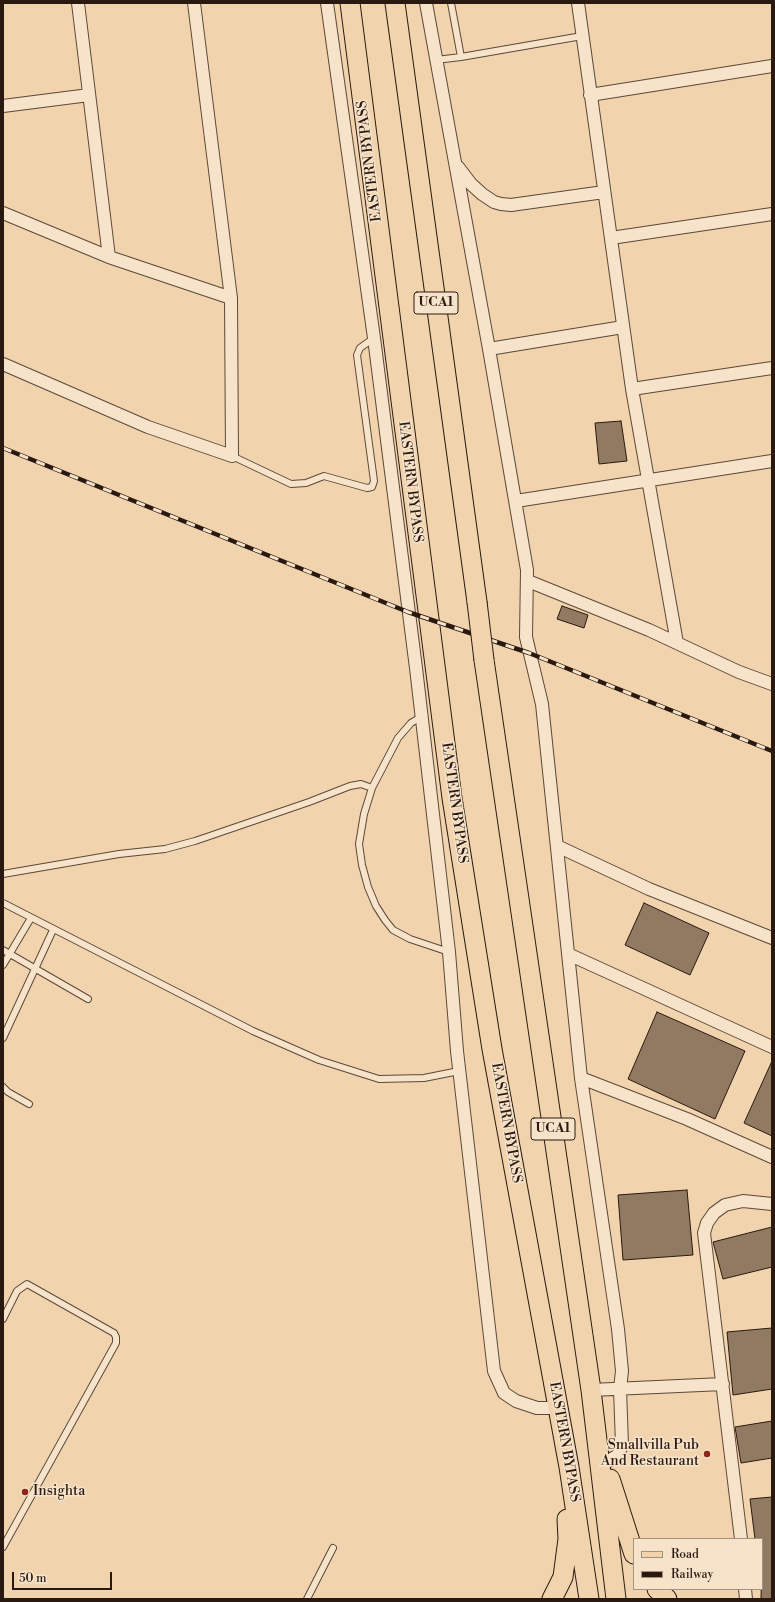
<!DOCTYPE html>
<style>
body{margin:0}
#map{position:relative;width:775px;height:1602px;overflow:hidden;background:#f1d4ae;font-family:"Libre Bodoni",serif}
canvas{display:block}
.frame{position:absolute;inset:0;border:4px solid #2a1910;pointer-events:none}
.legend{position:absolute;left:633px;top:1538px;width:130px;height:52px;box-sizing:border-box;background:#f6e3ca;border:1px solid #a49280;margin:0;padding:5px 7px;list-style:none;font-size:12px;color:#2a1910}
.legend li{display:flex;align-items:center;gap:8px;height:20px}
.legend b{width:20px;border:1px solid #a49280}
.scale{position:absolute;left:12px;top:1572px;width:100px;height:18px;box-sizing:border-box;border:2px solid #2a1910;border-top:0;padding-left:5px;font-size:12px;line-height:14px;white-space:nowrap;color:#2a1910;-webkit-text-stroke:3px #f6e3ca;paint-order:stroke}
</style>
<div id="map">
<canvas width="775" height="1602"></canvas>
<div class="frame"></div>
<ul class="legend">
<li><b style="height:5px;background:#f1d4ae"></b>Road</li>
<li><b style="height:5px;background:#2a1910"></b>Railway</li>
</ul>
<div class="scale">50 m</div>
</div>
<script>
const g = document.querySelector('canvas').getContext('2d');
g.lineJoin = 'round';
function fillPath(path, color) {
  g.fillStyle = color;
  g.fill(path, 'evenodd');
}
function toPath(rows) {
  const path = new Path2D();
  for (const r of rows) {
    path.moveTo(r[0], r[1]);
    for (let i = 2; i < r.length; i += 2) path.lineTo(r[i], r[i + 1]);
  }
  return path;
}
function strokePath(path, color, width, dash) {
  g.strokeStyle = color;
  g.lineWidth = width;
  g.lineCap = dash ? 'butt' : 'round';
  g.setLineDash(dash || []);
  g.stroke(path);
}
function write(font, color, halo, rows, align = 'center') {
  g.font = font + ' "Libre Bodoni",serif';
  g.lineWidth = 3;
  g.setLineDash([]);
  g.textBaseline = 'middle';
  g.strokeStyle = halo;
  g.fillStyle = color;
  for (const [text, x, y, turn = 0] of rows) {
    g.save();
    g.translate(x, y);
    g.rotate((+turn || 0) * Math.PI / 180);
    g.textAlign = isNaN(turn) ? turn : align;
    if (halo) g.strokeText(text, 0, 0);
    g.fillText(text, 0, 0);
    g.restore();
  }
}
const building = toPath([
 [621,421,627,461,599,464,595,423,621,421],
 [562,606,588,615,584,628,557,619,562,606],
 [644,903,709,933,690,975,625,945,644,903],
 [657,1012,745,1051,715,1119,628,1079,657,1012],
 [772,1061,772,1136,744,1123,772,1061],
 [687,1190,693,1255,623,1260,618,1195,687,1190],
 [772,1227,772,1267,723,1279,713,1242,772,1227],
 [772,1328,772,1389,733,1395,727,1332,772,1328],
 [772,1421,772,1458,741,1463,735,1427,772,1421],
 [772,1497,772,1599,761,1599,762,1539,755,1539,750,1499,772,1497]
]);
fillPath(building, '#917a62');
strokePath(building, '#2a1910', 1);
const service = toPath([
 [461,57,582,36],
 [436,60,461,57,451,3],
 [232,456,291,484,306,483,324,476,367,488,372,487,374,481,357,355,360,348,374,338],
 [421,717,411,723,398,738,372,788,364,814,359,844,362,865,368,887,376,906,385,920,393,930,410,939,449,952],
 [3,874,119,854,165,849,195,841,309,802,350,786,361,784,372,788],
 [3,903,253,1031,319,1060,379,1079,424,1078,459,1071],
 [3,950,88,999],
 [3,965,31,918],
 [3,1038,53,930],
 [3,1087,8,1092,29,1104],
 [3,1319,17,1291,27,1284,114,1333,116,1337,116,1343,3,1547],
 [307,1599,333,1548]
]);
const minor = toPath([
 [78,3,109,257,231,298],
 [327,3,374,338,416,668,449,952,457,1051,494,1371,504,1393,516,1401,537,1408,558,1408],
 [426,3,489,349,527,570,526,637,542,704,581,1078,618,1329,622,1371,620,1389,622,1445,618,1455,605,1463],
 [578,3,632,389,677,643],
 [590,95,772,66],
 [3,106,89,95],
 [458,167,471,184,482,194,494,202,501,204,511,205,604,192],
 [3,213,109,257],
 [611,238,772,214],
 [489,349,623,327],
 [3,364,148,427,232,456,231,298,194,3],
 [632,389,772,368],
 [516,501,772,461],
 [528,581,649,630,739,672,772,684],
 [557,846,649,889,772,938],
 [568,954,772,1047],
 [581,1078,687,1119,772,1157],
 [591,1390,723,1384],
 [741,1539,704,1233,707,1223,714,1213,725,1205,743,1201,772,1204],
 [745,1589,746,1599]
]);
const primary = toPath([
 [350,3,452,798,492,1049,569,1467,589,1599],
 [395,3,477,602],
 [484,660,591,1390,616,1599],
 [610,1479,634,1554],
 [657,1589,667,1599],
 [552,1599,563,1577,568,1539,567,1519]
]);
strokePath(service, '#5c4838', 8);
strokePath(minor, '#5c4838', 14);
strokePath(primary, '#2a1910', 21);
strokePath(service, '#f6e3ca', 6);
strokePath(minor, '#f6e3ca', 12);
strokePath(primary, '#f1d4ae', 19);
const rail = toPath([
 [3,448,408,612,529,653,772,751]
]);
strokePath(rail, '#2a1910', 4.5);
strokePath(rail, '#f6e3ca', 3, [9]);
const primaryBridge = toPath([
 [477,602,484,660]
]);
strokePath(primaryBridge, '#2a1910', 21, []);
strokePath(primaryBridge, '#f1d4ae', 19);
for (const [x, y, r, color] of [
 [707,1454,4,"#8f2418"],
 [25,1492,4,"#8f2418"]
]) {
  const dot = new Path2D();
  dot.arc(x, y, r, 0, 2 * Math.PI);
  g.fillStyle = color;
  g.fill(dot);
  strokePath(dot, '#f6e3ca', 1.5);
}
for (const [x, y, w] of [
 [436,303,44],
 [553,1129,44]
]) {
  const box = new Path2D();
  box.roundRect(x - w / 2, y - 11, w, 22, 3);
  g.fillStyle = '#f6e3ca';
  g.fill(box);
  strokePath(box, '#2a1910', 1);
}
write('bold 13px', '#2a1910', null, [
 ["UCA1",436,303],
 ["UCA1",553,1129]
]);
write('14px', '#2a1910', '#f6e3ca', [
 ["EASTERN BYPASS",370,161,-97],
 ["EASTERN BYPASS",410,482,83],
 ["EASTERN BYPASS",454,803,82],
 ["EASTERN BYPASS",506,1123,80],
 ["EASTERN BYPASS",564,1442,80]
]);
write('14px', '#2a1910', '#f6e3ca', [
 ["Smallvilla Pub",699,1446],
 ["And Restaurant",699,1462],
 ["Insighta",33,1492,"left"]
], 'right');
</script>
